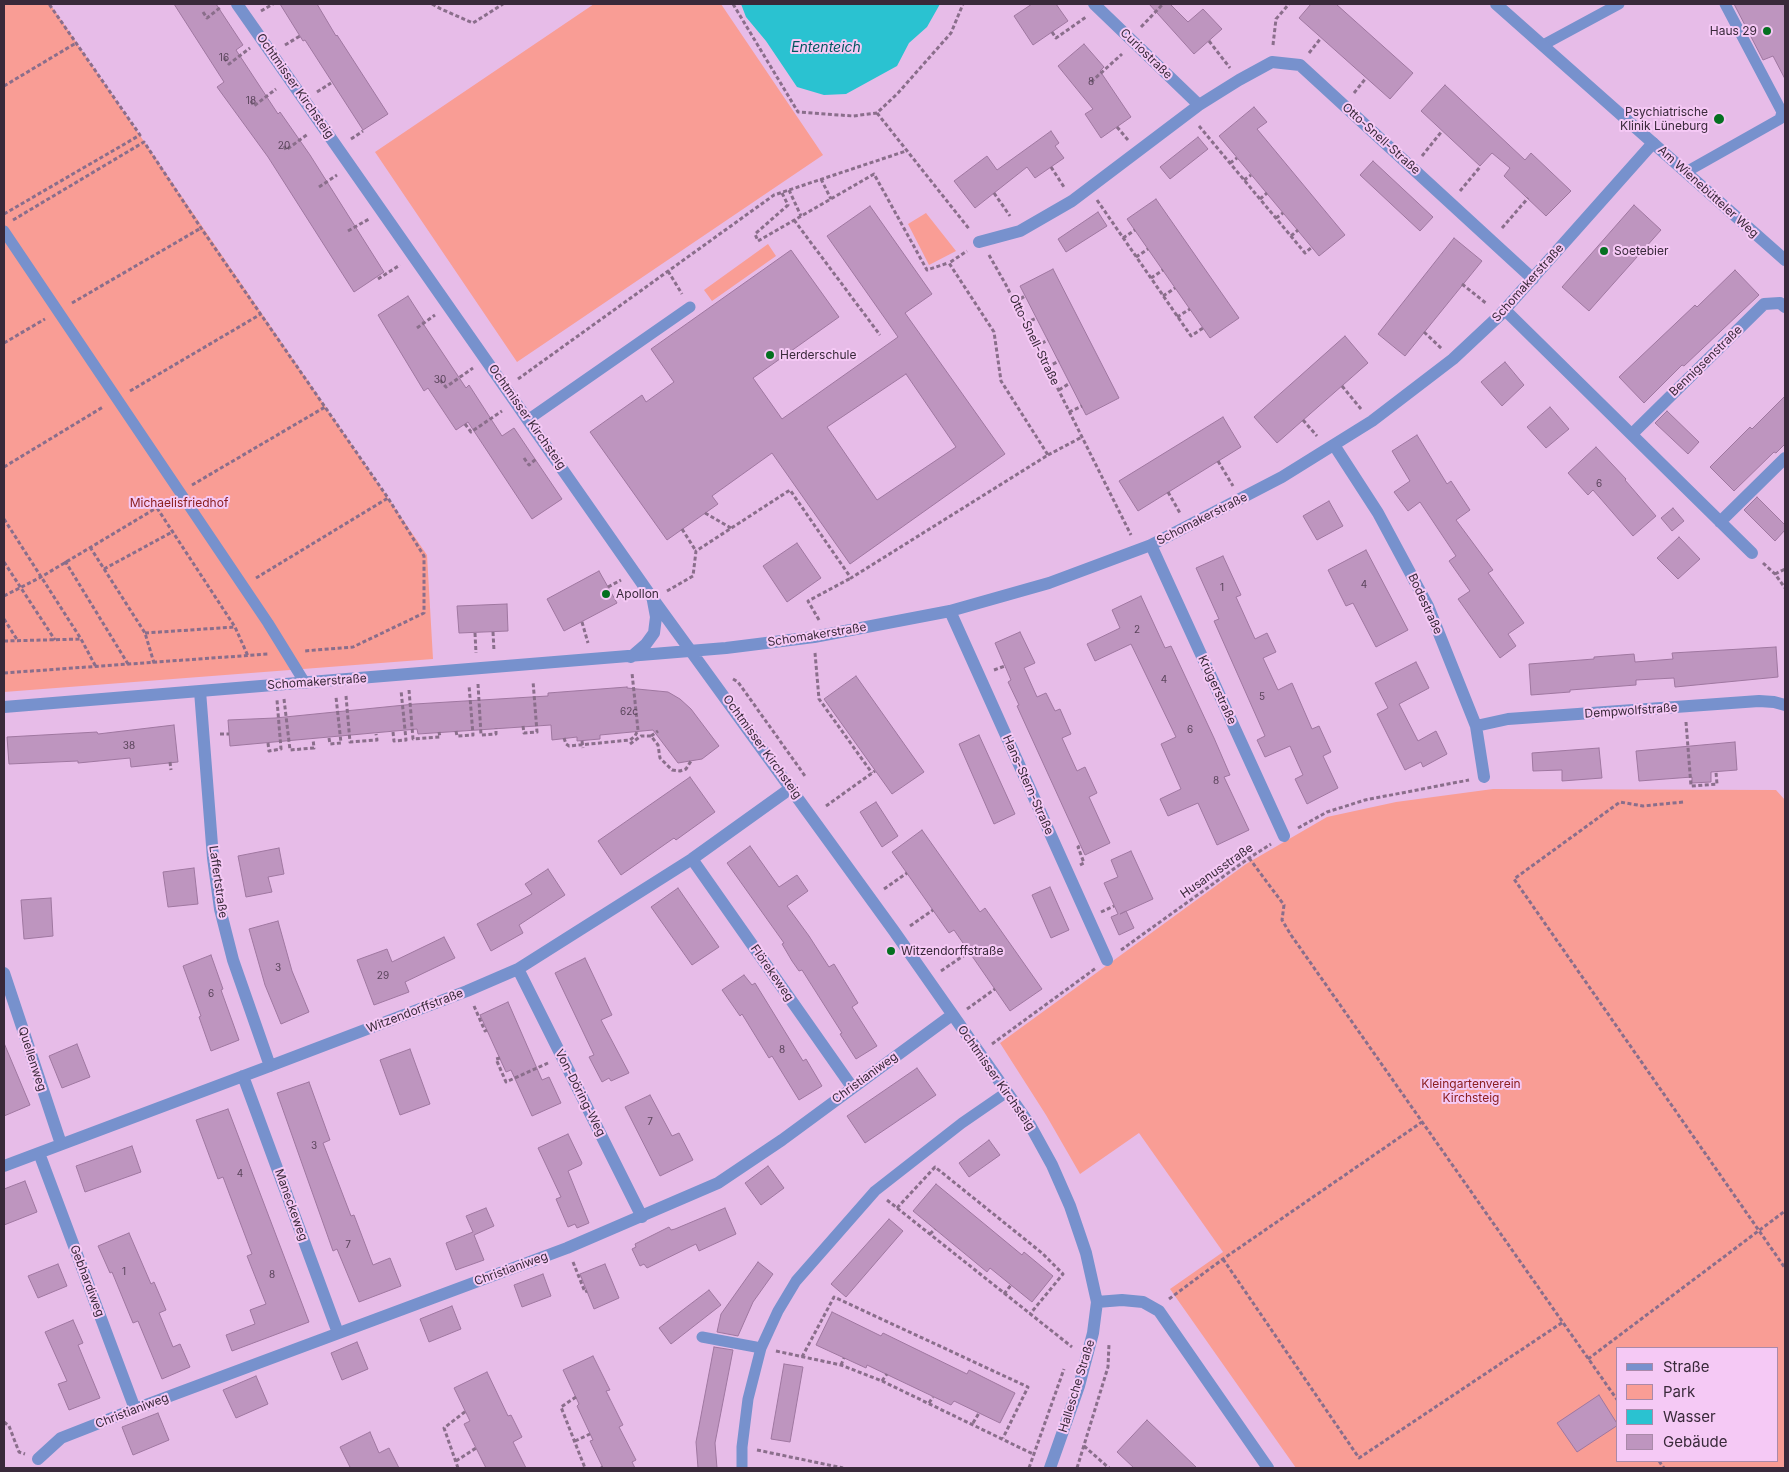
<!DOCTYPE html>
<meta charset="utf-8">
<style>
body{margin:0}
#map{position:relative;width:1789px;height:1472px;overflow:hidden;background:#e7bce8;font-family:Inter,sans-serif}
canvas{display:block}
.frame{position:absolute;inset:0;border:5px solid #39293a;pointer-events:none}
.legend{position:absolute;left:1616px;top:1347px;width:162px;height:115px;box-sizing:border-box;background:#f5c9f5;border:1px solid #aa89aa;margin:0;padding:6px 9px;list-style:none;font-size:15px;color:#39293a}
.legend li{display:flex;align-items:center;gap:10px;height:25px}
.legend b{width:25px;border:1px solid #aa89aa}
</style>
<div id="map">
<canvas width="1789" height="1472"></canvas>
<div class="frame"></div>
<ul class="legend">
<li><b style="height:6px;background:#7791cd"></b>Straße</li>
<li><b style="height:14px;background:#f99d95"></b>Park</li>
<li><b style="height:14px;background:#2ac2d1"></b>Wasser</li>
<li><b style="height:14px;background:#be95bf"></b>Gebäude</li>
</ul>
</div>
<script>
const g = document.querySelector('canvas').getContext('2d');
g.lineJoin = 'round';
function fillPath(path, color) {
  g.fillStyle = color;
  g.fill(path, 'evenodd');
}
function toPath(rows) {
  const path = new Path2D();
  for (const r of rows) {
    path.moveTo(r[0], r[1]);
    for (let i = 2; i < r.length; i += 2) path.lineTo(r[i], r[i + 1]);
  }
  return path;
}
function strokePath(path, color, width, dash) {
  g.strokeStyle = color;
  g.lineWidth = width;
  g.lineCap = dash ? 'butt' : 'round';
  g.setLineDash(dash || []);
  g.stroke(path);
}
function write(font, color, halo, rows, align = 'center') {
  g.font = font + ' Inter,sans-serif';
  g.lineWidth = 4;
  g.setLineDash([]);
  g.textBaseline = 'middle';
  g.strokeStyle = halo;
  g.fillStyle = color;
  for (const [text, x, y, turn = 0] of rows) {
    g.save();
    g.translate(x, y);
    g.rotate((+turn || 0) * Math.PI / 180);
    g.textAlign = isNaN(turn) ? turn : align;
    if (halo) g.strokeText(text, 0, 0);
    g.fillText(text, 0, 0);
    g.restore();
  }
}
fillPath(toPath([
 [4,4,50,4,427,555,433,659,4,692],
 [594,4,721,4,823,155,517,362,375,152],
 [926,213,956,251,929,265,908,224],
 [768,244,776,256,712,301,704,290],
 [1493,789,1776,790,1785,800,1785,1468,1296,1468,1170,1289,1223,1252,1139,1133,1080,1174,1046,1115,1000,1043,1246,864,1327,817,1396,802],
 [1618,1348,1778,1348,1778,1461,1618,1461]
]), '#f99d95');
fillPath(toPath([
 [741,4,940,4,927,27,909,43,897,66,846,94,824,95,797,87,766,41,746,17]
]), '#2ac2d1');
const building = toPath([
 [174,4,216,4,243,45,236,50,278,114,280,112,310,155,384,272,354,292,268,157,217,87,224,82,174,4],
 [280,4,317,4,336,36,337,35,388,114,363,130,305,40,303,41,280,4],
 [1032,4,1056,4,1068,21,1033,45,1014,16,1032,4],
 [1149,4,1170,4,1188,22,1203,9,1222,29,1194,54,1149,4],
 [1311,4,1336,4,1413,73,1390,99,1299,18,1311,4],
 [1734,4,1785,4,1785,79,1773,56,1763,60,1734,4],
 [1084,44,1104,67,1100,71,1131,117,1101,138,1085,114,1093,109,1058,66,1084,44],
 [1445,85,1525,160,1531,153,1571,191,1546,216,1504,176,1510,168,1492,153,1480,166,1421,111,1445,85],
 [1254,107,1267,122,1257,129,1345,235,1319,256,1219,136,1254,107],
 [1051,131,1059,143,1055,146,1064,158,1035,178,1027,167,975,208,954,181,987,156,997,170,1051,131],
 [1198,137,1208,149,1170,179,1160,167,1198,137],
 [1373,161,1433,217,1420,231,1360,175,1373,161],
 [1156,199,1239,318,1210,338,1127,219,1156,199],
 [1634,205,1661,230,1589,311,1562,287,1634,205],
 [870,206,932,294,905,313,1005,454,850,564,772,453,712,496,718,504,667,540,590,432,642,395,646,402,674,382,651,349,791,250,839,317,753,378,782,419,898,337,827,236,870,206],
 [906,374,956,447,877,500,827,427,906,374],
 [1098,212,1107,226,1066,252,1058,239,1098,212],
 [1454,238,1482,261,1405,356,1378,334,1454,238],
 [1053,269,1119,398,1086,415,1020,286,1053,269],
 [1735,270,1759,295,1684,366,1682,365,1644,403,1619,377,1695,305,1697,307,1735,270],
 [408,296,424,321,422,322,466,388,469,385,502,436,514,428,562,499,532,519,468,422,456,430,428,388,424,391,378,315,408,296],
 [1345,336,1368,363,1277,443,1254,417,1345,336],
 [1505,362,1524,385,1502,406,1481,382,1505,362],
 [1785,396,1785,444,1776,453,1774,452,1734,491,1710,467,1750,427,1752,429,1785,396],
 [1550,407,1569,429,1546,448,1527,427,1550,407],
 [1667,411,1699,442,1688,454,1655,423,1667,411],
 [1223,417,1241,447,1138,511,1119,481,1223,417],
 [1417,435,1447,484,1451,481,1470,510,1456,520,1493,570,1488,573,1524,623,1508,634,1516,646,1500,658,1458,599,1470,591,1449,561,1456,556,1420,502,1408,511,1394,492,1410,481,1392,451,1417,435],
 [1596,447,1626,479,1625,480,1656,516,1633,536,1593,490,1588,495,1568,473,1596,447],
 [1757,497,1785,525,1785,530,1775,541,1744,510,1757,497],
 [1329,501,1343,526,1317,540,1303,516,1329,501],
 [1673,508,1684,521,1672,531,1661,518,1673,508],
 [1679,537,1700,559,1678,579,1657,558,1679,537],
 [797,543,821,578,787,602,763,566,797,543],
 [1366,550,1408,630,1376,647,1353,603,1346,606,1328,570,1366,550],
 [1223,556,1241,595,1236,597,1255,639,1267,633,1276,652,1263,658,1278,690,1292,683,1312,729,1319,726,1331,752,1323,756,1338,788,1307,804,1295,779,1303,775,1290,746,1265,757,1257,740,1265,736,1214,621,1219,619,1196,568,1223,556],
 [599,571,617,603,564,631,547,599,599,571],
 [1141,596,1165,648,1171,646,1214,738,1230,775,1224,777,1249,830,1217,845,1198,803,1168,816,1160,799,1181,789,1161,744,1176,737,1131,644,1095,661,1087,644,1120,628,1112,610,1141,596],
 [507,604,508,631,459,633,457,606,507,604],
 [1020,632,1035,663,1024,668,1037,697,1046,693,1055,711,1060,709,1071,734,1062,738,1077,771,1085,767,1097,793,1089,797,1110,843,1085,855,1017,706,1019,705,1008,682,1011,680,995,643,1020,632],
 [1776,647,1778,677,1675,687,1674,678,1636,680,1636,685,1570,690,1570,692,1531,695,1529,664,1594,659,1594,657,1634,654,1635,662,1673,659,1672,653,1776,647],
 [1416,662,1429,688,1399,704,1418,741,1436,731,1447,754,1423,767,1421,762,1405,770,1377,714,1388,708,1375,683,1416,662],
 [856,676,924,772,892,794,824,699,856,676],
 [627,687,627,688,668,692,680,699,691,709,719,746,702,759,678,763,653,730,600,735,600,739,577,741,577,737,552,740,551,725,418,734,417,729,230,746,228,720,275,718,415,704,548,696,548,693,627,687],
 [174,725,178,762,131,767,130,758,78,763,78,761,9,764,7,737,97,732,98,734,174,725],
 [979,735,1015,814,994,824,959,744,979,735],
 [1735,742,1737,770,1711,772,1711,782,1692,783,1692,777,1639,781,1636,751,1735,742],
 [1599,748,1602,778,1562,781,1562,770,1533,771,1532,753,1599,748],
 [690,777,715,812,676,840,674,838,621,875,598,841,690,777],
 [876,802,898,836,882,847,860,812,876,802],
 [922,830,980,912,985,908,1042,989,1010,1011,954,930,949,933,892,852,922,830],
 [750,846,779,887,797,875,808,891,787,906,809,936,829,967,834,964,858,1003,852,1007,877,1046,856,1059,840,1034,842,1033,802,970,799,971,792,961,782,944,784,943,727,863,750,846],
 [279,848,284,874,268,877,272,892,246,897,238,856,279,848],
 [1131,851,1153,899,1120,914,1126,911,1134,928,1119,935,1111,917,1118,914,1104,883,1118,877,1111,860,1131,851],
 [194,868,198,904,168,907,163,872,194,868],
 [548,869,565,895,519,925,523,933,491,951,477,924,532,894,525,884,548,869],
 [1050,887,1069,930,1051,938,1032,895,1050,887],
 [678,888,719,947,692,965,651,907,678,888],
 [51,898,53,936,24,939,21,900,51,898],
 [278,921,292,971,309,1012,281,1024,265,985,249,929,278,921],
 [444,937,455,958,405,982,409,992,374,1005,357,960,387,949,392,962,444,937],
 [211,955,223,989,221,990,239,1040,211,1051,199,1017,201,1016,183,966,211,955],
 [585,958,612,1015,601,1020,629,1073,611,1081,609,1078,602,1082,589,1057,594,1055,555,973,585,958],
 [744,975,752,985,755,983,803,1061,806,1059,822,1086,799,1100,772,1056,769,1058,742,1014,740,1016,722,990,744,975],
 [508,1002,542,1080,549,1077,561,1103,532,1116,511,1070,506,1072,480,1015,508,1002],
 [4,1043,30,1105,4,1116,4,1043],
 [77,1044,90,1077,62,1088,49,1056,77,1044],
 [410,1049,430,1104,400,1115,380,1060,410,1049],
 [917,1068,936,1095,865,1143,847,1116,917,1068],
 [309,1082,330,1140,323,1143,351,1216,354,1215,373,1265,390,1258,401,1286,359,1302,337,1249,333,1251,277,1093,309,1082],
 [650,1095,672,1136,679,1133,693,1160,660,1176,625,1107,650,1095],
 [228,1109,309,1322,232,1351,226,1335,255,1324,250,1310,266,1304,247,1256,252,1254,223,1177,218,1179,196,1120,228,1109],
 [568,1134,582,1163,581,1165,568,1171,589,1223,577,1228,575,1224,568,1227,556,1199,561,1197,538,1148,568,1134],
 [989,1140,1000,1155,969,1177,959,1163,989,1140],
 [132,1146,141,1172,85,1192,76,1166,132,1146],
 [768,1166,784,1188,761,1205,745,1183,768,1166],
 [25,1181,37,1212,4,1225,4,1189,25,1181],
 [936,1184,1022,1255,1024,1252,1053,1276,1032,1302,990,1268,987,1272,913,1211,936,1184],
 [486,1208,494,1226,474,1235,484,1260,456,1270,446,1243,473,1232,466,1216,486,1208],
 [725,1208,736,1234,699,1251,696,1244,647,1268,644,1264,640,1266,632,1249,636,1247,635,1244,669,1227,671,1230,675,1229,725,1208],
 [889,1219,903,1231,846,1297,831,1284,889,1219],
 [129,1233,151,1284,154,1282,166,1310,159,1313,173,1347,180,1344,190,1367,162,1379,138,1321,133,1323,112,1272,110,1273,98,1246,129,1233],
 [758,1262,773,1274,753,1302,738,1336,717,1332,721,1314,758,1262],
 [58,1264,67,1286,38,1298,28,1276,58,1264],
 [605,1264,619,1298,594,1309,580,1274,605,1264],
 [543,1274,551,1296,522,1307,514,1285,543,1274],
 [709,1290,721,1305,671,1344,659,1328,709,1290],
 [452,1306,461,1329,429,1342,420,1319,452,1306],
 [832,1312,881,1336,883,1333,967,1374,969,1370,1015,1393,1000,1423,954,1401,951,1405,867,1365,866,1368,816,1345,832,1312],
 [73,1320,83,1343,78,1345,100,1398,69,1410,58,1384,67,1381,45,1332,73,1320],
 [357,1342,368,1369,342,1380,331,1353,357,1342],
 [714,1347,733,1350,715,1443,717,1468,698,1468,696,1442,714,1347],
 [593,1356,610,1390,606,1391,623,1425,619,1427,636,1460,632,1462,635,1468,603,1468,590,1441,593,1440,577,1406,579,1404,563,1370,593,1356],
 [784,1364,803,1367,790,1442,771,1439,784,1364],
 [487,1372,508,1416,511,1415,522,1437,513,1442,526,1468,486,1468,464,1424,470,1421,454,1388,487,1372],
 [256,1376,268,1404,236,1418,223,1390,256,1376],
 [1599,1395,1618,1425,1577,1452,1557,1423,1599,1395],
 [158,1413,169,1440,133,1455,122,1427,158,1413],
 [1147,1420,1197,1468,1134,1468,1117,1452,1147,1420],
 [370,1432,379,1453,389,1448,399,1468,348,1468,350,1467,340,1447,370,1432]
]);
fillPath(building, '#be95bf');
strokePath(building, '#9f77a0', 1);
strokePath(toPath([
 [432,4,441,9,473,23,503,4],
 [733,4,798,112,853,116,877,113,898,93,951,33,963,4],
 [261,11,273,4],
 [203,12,207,18,221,7],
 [1141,27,1163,4],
 [1052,32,1056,38,1086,17],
 [1209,41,1230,68],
 [285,45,300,36],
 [1273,45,1276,19,1289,4],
 [1309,53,1321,38],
 [224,58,229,64,250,48],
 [1091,82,1122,54],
 [4,86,76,43],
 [317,92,331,83],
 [1354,93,1366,78],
 [251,101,254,106,276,89],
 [877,113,970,230],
 [1199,126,1305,253,1312,247],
 [1117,127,1128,140],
 [351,139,363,131],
 [284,146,286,150,308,134],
 [1422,156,1442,131],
 [1230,163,1237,158],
 [1051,167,1064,187],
 [821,179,831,199],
 [1244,180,1251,175],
 [319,187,337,175],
 [789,190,801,216],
 [1460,191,1480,167],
 [782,193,788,205,755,234,758,241,874,174,927,270,948,263],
 [994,193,1010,216],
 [1260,199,1267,193],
 [1097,200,1191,336,1203,328],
 [4,214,140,135,49,4],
 [1276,218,1283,213],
 [13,220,144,142,201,228,388,498,424,556,424,613,353,647,304,651],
 [794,220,880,335],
 [1502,228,1528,198],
 [348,231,369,219],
 [1291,236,1298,230],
 [1123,238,1135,230],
 [989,255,1006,285,1131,535],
 [1136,257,1148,249],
 [668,271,682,294],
 [1151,278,1163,270],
 [378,279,400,265],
 [1462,284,1487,304],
 [1163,296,1175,288],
 [1015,302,1025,296],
 [72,303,201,228],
 [1177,317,1190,309],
 [1025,323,1037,318],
 [417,328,435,315],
 [1424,332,1442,349],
 [4,343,45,319],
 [1036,346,1048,340],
 [1047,367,1059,361],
 [518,379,774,195,906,151],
 [440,380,446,387,473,368],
 [1342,386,1361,409],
 [1059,390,1070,383],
 [130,391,261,314],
 [1069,412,1082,406],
 [1303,420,1317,436],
 [465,424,471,432,502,411],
 [1048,455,1082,437],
 [524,458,529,465,536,459],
 [1218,461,1233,486],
 [4,467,103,407],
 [192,485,325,407],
 [1168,492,1180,513],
 [157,508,235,627,248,656],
 [705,513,731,528],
 [4,519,81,639,96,667],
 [682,529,696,551],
 [90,547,145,633,154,663],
 [65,561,128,664],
 [4,562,55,640],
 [1763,563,1775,574,1785,588],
 [104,569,174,531],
 [1775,574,1785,569],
 [256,578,388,498],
 [608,587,621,580],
 [667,591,693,576,696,551,790,490,851,578,1048,455,1001,381,994,332,949,263,967,251],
 [4,596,41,577,168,501],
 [4,619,18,641],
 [819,620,808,601,851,578],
 [582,622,588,643],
 [493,632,494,651],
 [145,633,235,627],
 [475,633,476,653],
 [4,641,81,639],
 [815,653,819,699,872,773],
 [994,670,1005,666],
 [4,673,268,654],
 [733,679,738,682,805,776],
 [478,684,481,735,496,734,496,728],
 [409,690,413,739,440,737,439,732],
 [346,696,350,742,377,740,376,734],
 [284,699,290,750,314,748,313,739],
 [1686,722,1691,786,1717,784,1716,772],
 [523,726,524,733,537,732,533,681],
 [456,731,457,736,473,735,469,685],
 [393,732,394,741,406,740,401,690],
 [220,734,229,734],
 [651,736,658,731],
 [329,738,330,744,341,743,336,697],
 [564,738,566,744,569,746,630,740,635,736,638,730,632,673],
 [582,741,583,748],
 [268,743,269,751,281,749,277,700],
 [630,744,641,736,651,736,658,745,660,758,672,770,680,771,686,769,691,761],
 [170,762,171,770],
 [1683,802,1643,806,1620,802,1514,879,1785,1268],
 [826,806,875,771],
 [1298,828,1327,812,1365,800,1469,780],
 [1249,858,1284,905,1282,920,1291,935,1618,1401],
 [1080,865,1084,863,1078,847,1080,846],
 [884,889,907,873],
 [1101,912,1114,906],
 [910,926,933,910],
 [1121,950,1249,858,1271,844],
 [941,971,969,952],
 [474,1006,485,1031,487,1030],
 [967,1009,995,989],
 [992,1044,1096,968],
 [500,1058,496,1059,506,1082,548,1063],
 [887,1200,1072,1347],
 [897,1208,935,1167,1042,1253,1063,1274,1030,1314],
 [930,1234,935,1229],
 [1223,1259,1359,1458,1563,1322],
 [573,1262,585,1292,587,1291],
 [1004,1294,1011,1285],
 [1169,1299,1223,1259,1422,1122],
 [776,1351,841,1365,882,1381,1033,1454],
 [802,1357,834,1297,1028,1387,1003,1438],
 [1588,1359,1785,1211],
 [841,1365,844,1358],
 [882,1381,887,1374],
 [576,1397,561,1407,585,1468],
 [929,1403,933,1397],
 [4,1422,9,1426,19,1452,25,1454],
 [973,1423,979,1413],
 [575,1441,590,1434],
 [1084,1446,1109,1468],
 [757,1450,843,1468],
 [456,1461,476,1448],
 [1659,1461,1664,1468],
 [458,1468,444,1428,466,1411],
 [601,1468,603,1467],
 [1029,1468,1064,1369],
 [1077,1468,1108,1367,1109,1344]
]), '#8a6e8b', 3, [4, 2.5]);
strokePath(toPath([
 [1543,45,1619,4],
 [1686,172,1780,119,1782,112,1725,4],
 [4,231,268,623,305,683],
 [529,419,690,307],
 [702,1337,761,1348],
 [742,1468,742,1447,748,1399,761,1348,778,1311,796,1281,875,1191,962,1123,1007,1092]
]), '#7791cd', 11);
strokePath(toPath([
 [237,4,653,599,894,931,1030,1125,1052,1165,1070,1206,1086,1253,1097,1302,1093,1333,1079,1386,1050,1468],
 [1094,4,1199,105],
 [979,242,1020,231,1072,201,1199,105,1239,80,1272,62,1300,65,1533,279],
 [1505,310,1752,553],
 [1632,434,1764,304,1780,303,1785,307],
 [1334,445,1378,513,1428,606,1476,726,1484,777],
 [1720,522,1785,458],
 [1151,545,1284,836],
 [950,611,1107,960],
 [631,657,646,644,654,633,656,617,653,601],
 [200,691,213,858,220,909,233,960,270,1066],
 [4,707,726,648,814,637,950,611,1049,583,1151,545,1282,477,1372,421,1453,359,1500,315,1653,143],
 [1476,726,1508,719,1759,701,1774,702,1785,705],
 [692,859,852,1087],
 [518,969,642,1217],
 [4,973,61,1144],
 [243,1076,338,1333],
 [39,1153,135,1409],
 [4,1166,270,1066,467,991,518,969,692,859,791,788],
 [1097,1302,1122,1300,1143,1302,1159,1311,1268,1468],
 [38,1459,61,1438,135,1409,567,1248,718,1183,782,1140,952,1015]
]), '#7791cd', 12);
strokePath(toPath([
 [1496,4,1785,260]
]), '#7791cd', 12);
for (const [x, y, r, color] of [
 [1767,31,5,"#047020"],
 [1719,119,6,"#047020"],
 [1604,251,5,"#047020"],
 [770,355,5,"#047020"],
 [606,594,5,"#047020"],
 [891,951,5,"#047020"]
]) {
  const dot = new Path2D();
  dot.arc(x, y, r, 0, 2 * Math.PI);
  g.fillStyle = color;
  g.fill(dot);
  strokePath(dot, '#f5c9f5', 2);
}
write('10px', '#5a445b', null, [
 ["16",224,58],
 ["8",1091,82],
 ["18",251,101],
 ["20",284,146],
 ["30",440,380],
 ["6",1599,484],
 ["4",1364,585],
 ["1",1222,588],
 ["2",1137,630],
 ["4",1164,680],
 ["5",1262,697],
 ["62c",629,712],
 ["6",1190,730],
 ["38",129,746],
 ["8",1216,781],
 ["3",278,968],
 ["29",383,976],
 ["6",211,994],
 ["8",782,1050],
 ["7",650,1122],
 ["3",314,1146],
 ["4",240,1174],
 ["7",348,1245],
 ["1",124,1272],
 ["8",272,1275]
]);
write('12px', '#39293a', '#f5c9f5', [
 ["Haus 29",1757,31,"right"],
 ["Psychiatrische",1708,112,"right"],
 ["Klinik Lüneburg",1708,126,"right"],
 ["Soetebier",1614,251],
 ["Herderschule",780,355],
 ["Apollon",616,594],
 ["Witzendorffstraße",901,951]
], 'left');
write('12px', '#39293a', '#f5c9f5', [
 ["Curiostraße",1146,54,44],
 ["Ochtmisser Kirchsteig",295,86,55],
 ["Otto-Snell-Straße",1381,139,42],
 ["Am Wienebütteler Weg",1708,192,42],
 ["Schomakerstraße",1528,283,-48],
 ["Otto-Snell-Straße",1034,340,64],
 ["Bennigsenstraße",1706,361,-44],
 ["Ochtmisser Kirchsteig",527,417,55],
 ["Schomakerstraße",1202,519,-27],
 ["Bodestraße",1425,604,65],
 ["Schomakerstraße",817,635,-9],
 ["Schomakerstraße",317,682,-4],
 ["Krügerstraße",1217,690,65],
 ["Dempwolfstraße",1631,711,-4],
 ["Ochtmisser Kirchsteig",762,747,54],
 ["Hans-Stern-Straße",1028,785,66],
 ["Husanusstraße",1217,871,-35],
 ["Laffertstraße",218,882,82],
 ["Flörekeweg",772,973,55],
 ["Witzendorffstraße",415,1011,-21],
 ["Quellenweg",32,1059,72],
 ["Christianiweg",865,1078,-36],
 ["Ochtmisser Kirchsteig",996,1078,55],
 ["Von-Döring-Weg",580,1093,63],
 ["Maneckeweg",291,1205,70],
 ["Christianiweg",511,1269,-20],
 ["Gebhardiweg",87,1281,69],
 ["Hallesche Straße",1077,1386,-73],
 ["Christianiweg",132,1411,-21]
]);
write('12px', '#8b1f20', '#f5c9f5', [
 ["Michaelisfriedhof",179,503],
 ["Kleingartenverein",1471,1084],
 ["Kirchsteig",1471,1098]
]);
write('italic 14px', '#00575f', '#f5c9f5', [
 ["Ententeich",826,48]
]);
</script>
